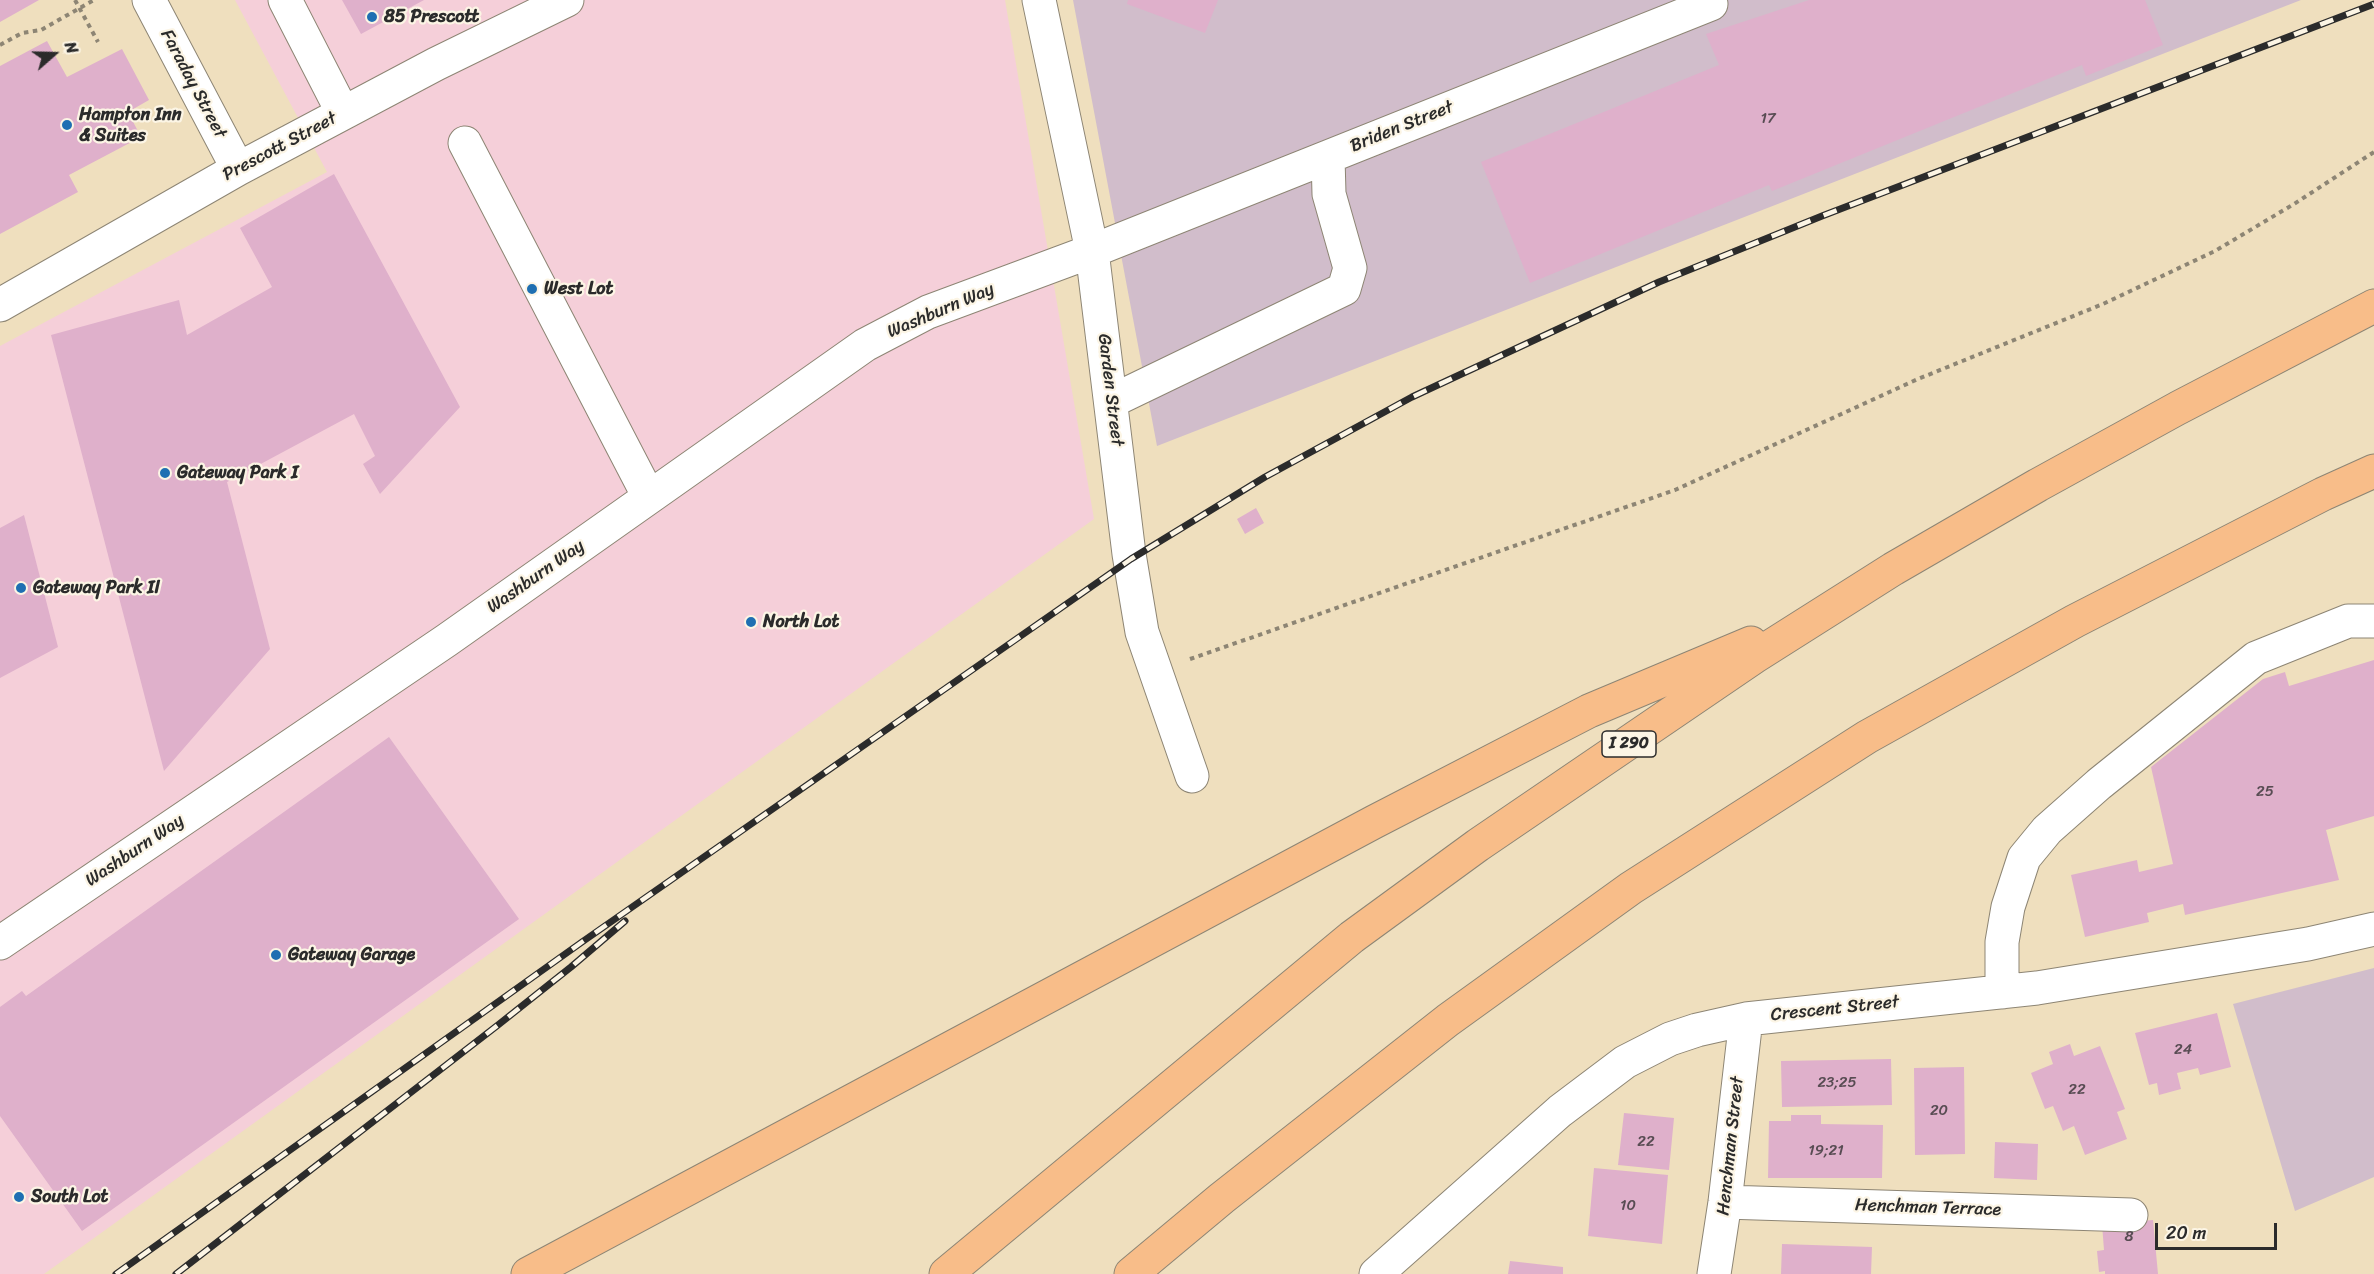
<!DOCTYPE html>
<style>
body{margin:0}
#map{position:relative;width:2374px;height:1274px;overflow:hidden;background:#efdfbe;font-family:Sriracha,sans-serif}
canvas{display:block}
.north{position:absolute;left:24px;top:24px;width:60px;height:60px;-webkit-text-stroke:4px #fcf5e5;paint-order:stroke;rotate:70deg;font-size:16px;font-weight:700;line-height:24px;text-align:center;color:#2b2b2b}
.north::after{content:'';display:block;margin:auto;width:21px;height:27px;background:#2b2b2b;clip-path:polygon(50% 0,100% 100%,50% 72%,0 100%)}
.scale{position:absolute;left:2155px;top:1223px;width:122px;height:27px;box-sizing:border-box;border:3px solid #2b2b2b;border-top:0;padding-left:8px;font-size:18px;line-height:21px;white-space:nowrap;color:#2b2b2b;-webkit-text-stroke:4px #fcf5e5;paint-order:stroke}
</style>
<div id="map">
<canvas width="2374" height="1274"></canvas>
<div class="north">N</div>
<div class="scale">20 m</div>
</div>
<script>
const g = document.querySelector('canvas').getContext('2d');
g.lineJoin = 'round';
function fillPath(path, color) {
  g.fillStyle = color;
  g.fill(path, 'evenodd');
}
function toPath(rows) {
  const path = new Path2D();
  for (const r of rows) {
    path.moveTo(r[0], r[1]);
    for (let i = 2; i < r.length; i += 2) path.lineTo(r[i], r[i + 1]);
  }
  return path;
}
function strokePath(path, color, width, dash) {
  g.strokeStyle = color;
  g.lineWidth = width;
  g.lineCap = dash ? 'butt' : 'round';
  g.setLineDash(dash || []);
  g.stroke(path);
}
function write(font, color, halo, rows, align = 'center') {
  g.font = font + ' Sriracha,sans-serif';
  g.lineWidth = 4.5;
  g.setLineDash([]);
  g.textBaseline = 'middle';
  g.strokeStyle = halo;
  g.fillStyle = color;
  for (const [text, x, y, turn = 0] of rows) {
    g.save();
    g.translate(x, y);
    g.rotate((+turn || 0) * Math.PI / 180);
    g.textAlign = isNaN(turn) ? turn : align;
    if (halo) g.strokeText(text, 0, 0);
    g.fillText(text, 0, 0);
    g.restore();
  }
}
fillPath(toPath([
 [235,0,1005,0,1094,519,44,1274,0,1274,0,346,327,172]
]), '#f5cfd9');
fillPath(toPath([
 [1073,0,2301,0,1157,446],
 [2374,968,2374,1177,2295,1211,2233,1004]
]), '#d1bdcb');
fillPath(toPath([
 [0,0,39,0,0,22],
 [342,0,424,0,361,34],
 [1128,0,1218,0,1205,33,1127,4],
 [1809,0,2145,0,2163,45,2086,76,2082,65,1772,191,1769,185,1530,283,1481,162,1719,65,1706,34],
 [47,41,67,77,122,49,149,100,128,112,141,137,69,175,78,192,0,234,0,66],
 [334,174,460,407,380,494,363,464,375,456,354,414,227,482,270,649,164,771,51,335,179,300,187,335,272,287,240,228],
 [1256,508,1264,523,1245,534,1237,519],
 [24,515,58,647,0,678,0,528],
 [2374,660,2374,816,2326,830,2339,880,2185,915,2183,904,2147,913,2149,922,2085,937,2071,875,2137,860,2139,872,2173,864,2151,767,2263,679,2285,672,2289,686],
 [389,737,519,919,82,1231,0,1116,0,1007,22,991,26,996],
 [2217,1013,2231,1067,2200,1075,2198,1068,2177,1073,2181,1089,2159,1095,2157,1083,2149,1085,2135,1033],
 [2070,1044,2074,1056,2100,1046,2125,1109,2117,1112,2127,1139,2085,1155,2074,1126,2063,1131,2053,1106,2045,1109,2031,1073,2053,1064,2049,1052],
 [1891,1059,1892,1105,1782,1107,1781,1061],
 [1964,1067,1965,1154,1915,1155,1914,1068],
 [1624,1113,1674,1118,1669,1170,1618,1165],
 [1791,1115,1821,1115,1821,1124,1883,1125,1882,1178,1768,1178,1769,1121,1791,1121],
 [1995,1142,2038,1144,2037,1180,1994,1178],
 [1594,1168,1668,1175,1662,1244,1588,1236],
 [2153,1220,2158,1274,2105,1274,2105,1271,2099,1272,2097,1251,2104,1250,2102,1224],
 [1782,1244,1872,1247,1871,1274,1781,1274],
 [1510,1261,1563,1267,1563,1274,1508,1274]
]), '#dfb0cb');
const minor = toPath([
 [149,0,238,169],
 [285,0,343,113],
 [1039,0,1092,251,1129,554,1142,632,1192,776],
 [465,143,649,497],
 [0,305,238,169,436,64,567,0],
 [1112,401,1344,289,1350,268,1329,194,1328,157],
 [0,943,447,640,865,345,928,312,1092,251,1711,4],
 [2002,992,2002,942,2008,907,2024,858,2047,830,2099,784,2256,658,2348,621,2374,621],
 [1725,1202,2131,1215],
 [1376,1274,1560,1111,1625,1062,1670,1039,1697,1030,1746,1019,2037,988,2308,944,2374,929],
 [1714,1274,1725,1202,1746,1019]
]);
const highway = toPath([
 [528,1274,1374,822,1589,711,1751,643],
 [946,1274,1352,937,1478,845,1754,657,1893,569,2038,485,2178,408,2374,306],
 [1131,1274,1222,1198,1448,1020,1631,888,1867,737,2075,621,2323,494,2374,471]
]);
strokePath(minor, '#8d8574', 35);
strokePath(highway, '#8d8574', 35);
strokePath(toPath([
 [75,0,98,42],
 [0,45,22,33,41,30,94,0],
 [1190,659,1675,490,1918,379,2103,304,2215,251,2294,204,2374,152]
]), '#8d8574', 4, [4.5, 4.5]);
strokePath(minor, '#fff', 33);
strokePath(highway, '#f8bd89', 33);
const rail = toPath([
 [116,1274,582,942,1131,559,1265,477,1412,397,1659,282,1822,216,2374,4],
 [176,1274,498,1025,571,967,625,921]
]);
strokePath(rail, '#2b2b2b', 7);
strokePath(rail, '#fcf5e5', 4.5, [14]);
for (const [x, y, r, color] of [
 [372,17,6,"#1f6fb2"],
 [67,125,6,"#1f6fb2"],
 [532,289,6,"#1f6fb2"],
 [165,473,6,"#1f6fb2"],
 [21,588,6,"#1f6fb2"],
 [751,622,6,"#1f6fb2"],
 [276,955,6,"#1f6fb2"],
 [19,1197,6,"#1f6fb2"]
]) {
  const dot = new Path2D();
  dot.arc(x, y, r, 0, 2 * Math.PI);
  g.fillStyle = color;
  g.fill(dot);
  strokePath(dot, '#fcf5e5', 2);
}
write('15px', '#584c53', null, [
 ["17",1768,119],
 ["25",2265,792],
 ["24",2183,1050],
 ["23;25",1837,1083],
 ["22",2077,1090],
 ["20",1939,1111],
 ["22",1646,1142],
 ["19;21",1826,1151],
 ["10",1628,1206],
 ["8",2129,1237]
]);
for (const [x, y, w] of [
 [1629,744,54]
]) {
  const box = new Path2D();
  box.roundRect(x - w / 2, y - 13, w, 26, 4.5);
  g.fillStyle = '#fcf5e5';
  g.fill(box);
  strokePath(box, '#2b2b2b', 1.5);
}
write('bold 16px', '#2b2b2b', null, [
 ["I 290",1629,744]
]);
write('bold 18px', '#2b2b2b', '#fcf5e5', [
 ["85 Prescott",384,17],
 ["Hampton Inn",79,115],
 ["& Suites",79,136],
 ["West Lot",544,289],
 ["Gateway Park I",177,473],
 ["Gateway Park II",33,588],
 ["North Lot",763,622],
 ["Gateway Garage",288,955],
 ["South Lot",31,1197]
], 'left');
write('18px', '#2b2b2b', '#fcf5e5', [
 ["Faraday Street",193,84,62],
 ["Briden Street",1402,127,-22],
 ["Prescott Street",280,147,-28],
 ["Washburn Way",941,311,-23],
 ["Garden Street",1110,390,83],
 ["Washburn Way",536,577,-35],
 ["Washburn Way",135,851,-34],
 ["Crescent Street",1835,1009,-6],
 ["Henchman Street",1731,1146,-84],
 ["Henchman Terrace",1928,1208,2]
]);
</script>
